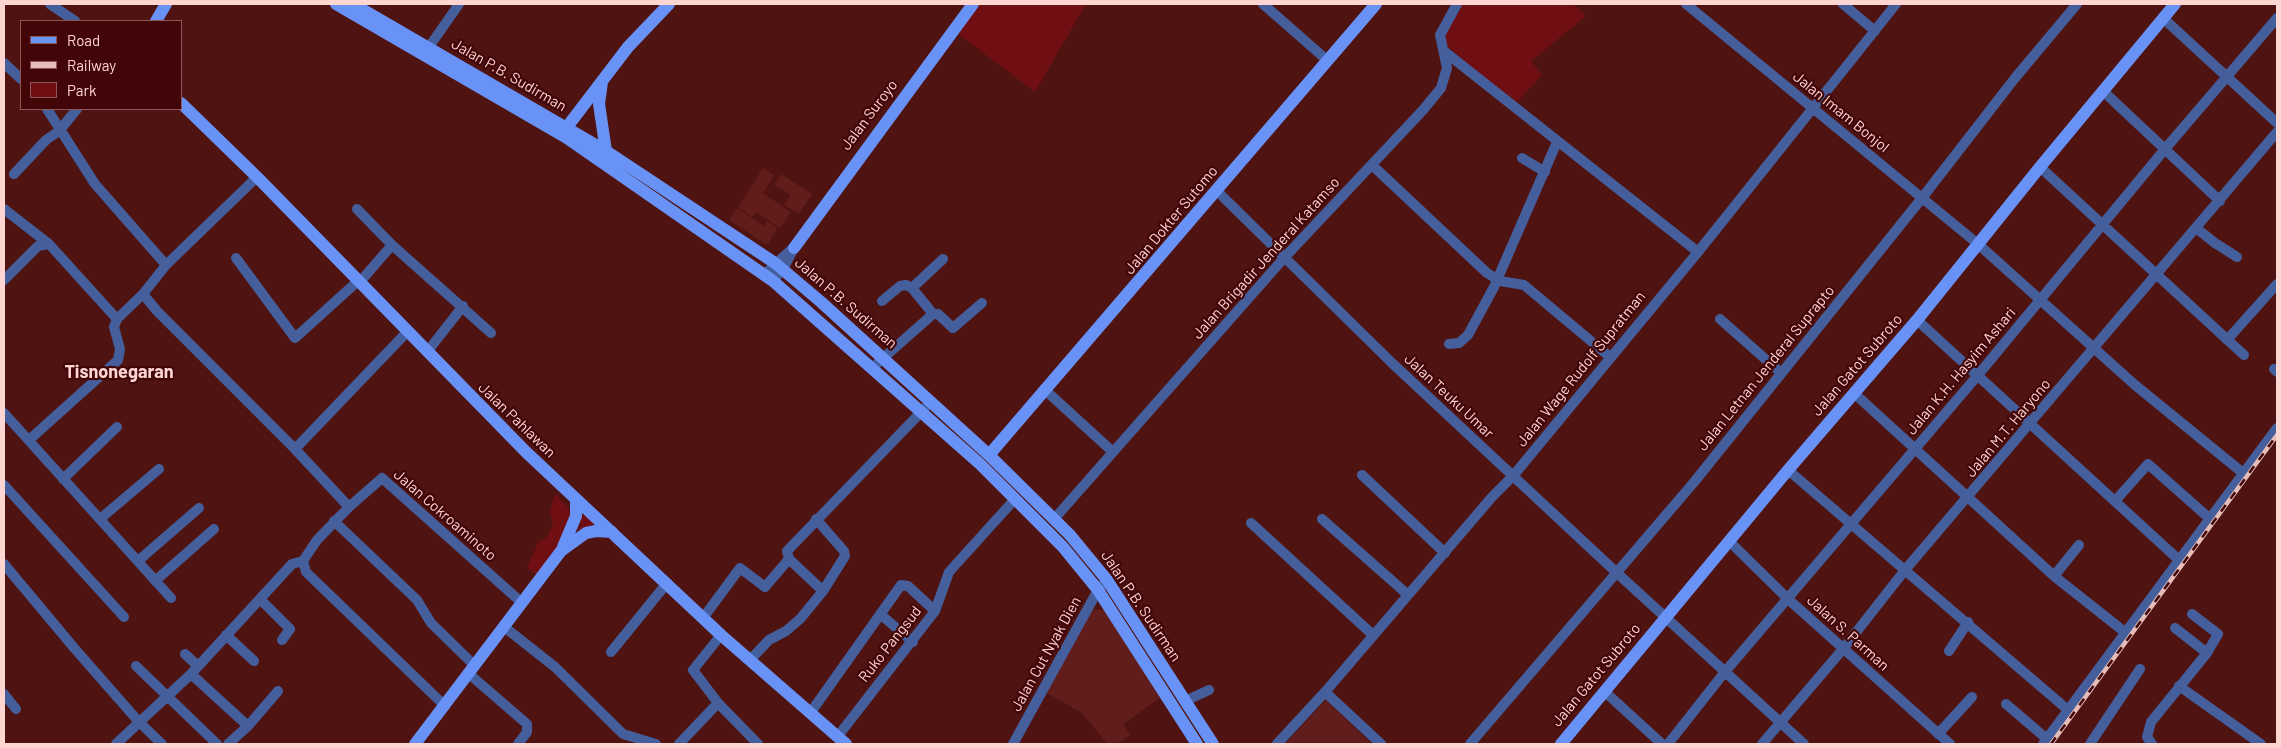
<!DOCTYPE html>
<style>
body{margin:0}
#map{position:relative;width:2281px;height:748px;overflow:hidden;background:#4f1312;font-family:Barlow,sans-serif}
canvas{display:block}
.frame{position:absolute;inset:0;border:5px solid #fdd5d1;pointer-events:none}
.legend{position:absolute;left:20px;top:20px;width:162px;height:90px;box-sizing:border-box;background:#430608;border:1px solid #8d5958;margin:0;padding:6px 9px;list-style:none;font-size:15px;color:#fdd5d1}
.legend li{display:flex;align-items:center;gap:10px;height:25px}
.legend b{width:25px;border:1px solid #8d5958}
</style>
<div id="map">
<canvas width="2281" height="748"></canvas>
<div class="frame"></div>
<ul class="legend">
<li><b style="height:6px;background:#6992f6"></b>Road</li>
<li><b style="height:6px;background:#e7bdb9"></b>Railway</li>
<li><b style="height:14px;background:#700f13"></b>Park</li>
</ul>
</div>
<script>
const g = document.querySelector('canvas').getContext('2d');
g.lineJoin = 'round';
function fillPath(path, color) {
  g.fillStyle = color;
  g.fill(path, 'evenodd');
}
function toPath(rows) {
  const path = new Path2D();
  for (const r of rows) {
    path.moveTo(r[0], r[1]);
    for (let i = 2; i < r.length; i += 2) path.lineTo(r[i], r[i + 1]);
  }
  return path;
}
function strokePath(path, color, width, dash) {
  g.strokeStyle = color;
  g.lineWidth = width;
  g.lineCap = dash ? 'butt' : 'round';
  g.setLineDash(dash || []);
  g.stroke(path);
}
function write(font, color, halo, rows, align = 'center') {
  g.font = font + ' Barlow,sans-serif';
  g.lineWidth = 4.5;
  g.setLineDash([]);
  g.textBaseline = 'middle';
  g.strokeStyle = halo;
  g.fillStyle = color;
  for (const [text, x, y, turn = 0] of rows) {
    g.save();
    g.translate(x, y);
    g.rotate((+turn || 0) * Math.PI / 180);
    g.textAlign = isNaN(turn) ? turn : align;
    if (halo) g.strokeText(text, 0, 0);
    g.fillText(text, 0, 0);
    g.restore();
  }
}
fillPath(toPath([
 [763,168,774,175,763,193,791,212,780,228,756,212,752,217,738,207],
 [781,174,812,194,799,214,784,205,791,195,774,185],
 [737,208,764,226,767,221,778,228,767,245,729,220],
 [1090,609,1105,610,1160,698,1123,724,1130,735,1117,744,1108,744,1082,713,1047,693],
 [1326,700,1341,715,1372,744,1285,744]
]), '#601d1c');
fillPath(toPath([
 [979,4,1086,4,1035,92,957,33],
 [1458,4,1573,4,1586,16,1531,61,1542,75,1514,105,1441,40],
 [555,494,568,507,571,515,558,549,537,575,527,567,539,541,544,540,550,532,553,522,550,511],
 [582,512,597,525,578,531,580,524]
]), '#700f13');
strokePath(toPath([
 [50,4,75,21],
 [1263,4,1328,61],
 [1686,4,1978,244,2135,385,2243,473],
 [1843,4,1875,31],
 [2163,18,2277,123],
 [429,47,459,4],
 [1445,52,1698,252],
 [4,63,21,79],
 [2103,91,2220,201],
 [47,109,95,184,166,265],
 [1522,158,1545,172],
 [1372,165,1487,273,1500,281,1524,285,1610,357],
 [2040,167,2244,355],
 [14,174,46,140,59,131,77,109],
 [1217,191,1392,363,1617,573,1804,744],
 [4,209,49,244],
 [357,209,392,245,491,333],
 [2196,228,2215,243,2237,257],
 [236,258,295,338,358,281],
 [765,274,793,248],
 [4,280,38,246,49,244,117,319],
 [773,281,783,269,794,248],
 [359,283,392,245],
 [912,288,943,259],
 [143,294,157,311,295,449,407,332],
 [882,301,900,286,906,285,912,288,933,314],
 [1720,319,1780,372],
 [1917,320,2179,560],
 [2227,340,2277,284],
 [1449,344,1459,343,1468,335,1494,287,1557,142],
 [427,352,463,306],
 [872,368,933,314,938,314,953,328,982,303],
 [2274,369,2277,372],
 [1044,389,1113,452],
 [1855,394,2054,576,2126,633],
 [4,413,171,598],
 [29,440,118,360,120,349,114,327,117,319,143,294,166,265,257,177],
 [295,449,349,507],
 [1788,470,2068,710],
 [1362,475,1445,553],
 [63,479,117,427],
 [4,485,124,617],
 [2115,501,2148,464,2209,518],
 [1055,518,1284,258,1423,110,1441,88,1447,68,1440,35,1457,4],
 [100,519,159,469],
 [1322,519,1407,594],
 [334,521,417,600,431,623,474,665],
 [1251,523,1373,635],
 [1729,541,1788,599,1950,744],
 [138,561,199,508],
 [4,564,75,649,139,722,162,744],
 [2054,576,2079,545],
 [155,581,214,529],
 [823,591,789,559,787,551,926,407],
 [260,599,290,629,282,640],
 [880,614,913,642],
 [2192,614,2218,634,2207,653],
 [703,618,740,568,765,587,789,559],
 [503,626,555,667,623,734,656,744],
 [226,635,254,661],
 [1949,651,1968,622],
 [611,652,667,583],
 [185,654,198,666],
 [750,660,769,640,786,631,800,619,823,591,845,556,844,551,816,519],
 [136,666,217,744],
 [468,673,527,724,527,732,518,744],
 [191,674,248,726],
 [2179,686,2261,744],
 [1604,691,1662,744],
 [1325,692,1381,744],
 [4,694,16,709],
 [1185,701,1209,690],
 [718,703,758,744],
 [2006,704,2047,739],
 [445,706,306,572,303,561,317,540,349,507,382,478,521,602],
 [811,712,901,585,908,586,935,611],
 [1938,734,1972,697],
 [838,736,935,611,949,572,1015,499],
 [116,744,191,674,292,564,303,561],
 [228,744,248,726,278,691],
 [679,744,718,703,693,670,721,635],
 [1013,744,1098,590,1107,580],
 [1277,744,1325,692,1492,497,1513,476,1698,252,1896,4],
 [1470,744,1695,481,1922,198,2015,78,2077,4],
 [1668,744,1724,673,1978,375,2165,149,2277,18],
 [1762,744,1843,649,1905,570,2277,132],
 [2043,744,2277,428],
 [2090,744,2140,669],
 [2152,744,2147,737,2151,722,2207,653,2175,628]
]), '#455f9c', 10);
strokePath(toPath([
 [336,4,567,138,773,281,980,464,1063,547,1098,590,1197,744],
 [353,4,606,151,775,263,821,302,989,455,1070,535,1107,580,1213,744],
 [156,21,166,4],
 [602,82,599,104,606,151],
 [181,103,257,177,526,452,721,635,846,744],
 [567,127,628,47,669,4],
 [794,248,973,4],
 [989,455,1376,4],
 [563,547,576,516,576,499],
 [415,744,561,551,586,533,596,531,612,532],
 [1561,744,1788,470,1917,320,2040,167,2175,4]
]), '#6992f6', 12);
const rail = toPath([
 [2051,744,2277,435]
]);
strokePath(rail, '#e7bdb9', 4.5);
strokePath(rail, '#430608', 2.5, [8]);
write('15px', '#fdd5d1', '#430608', [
 ["Jalan P.B. Sudirman",509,75,30],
 ["Jalan Imam Bonjol",1841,112,39],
 ["Jalan Suroyo",869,115,-53],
 ["Jalan Dokter Sutomo",1171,220,-50],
 ["Jalan Brigadir Jenderal Katamso",1266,258,-48],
 ["Jalan P.B. Sudirman",846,303,41],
 ["Jalan Gatot Subroto",1857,365,-49],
 ["Jalan Letnan Jenderal Suprapto",1766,368,-51],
 ["Jalan Wage Rudolf Supratman",1581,369,-51],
 ["Jalan K.H. Hasyim Ashari",1961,371,-50],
 ["Jalan Teuku Umar",1449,396,43],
 ["Jalan Pahlawan",517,420,44],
 ["Jalan M.T. Haryono",2008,428,-50],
 ["Jalan Cokroaminoto",445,515,41],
 ["Jalan P.B. Sudirman",1141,606,56],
 ["Jalan S. Parman",1848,633,42],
 ["Ruko Pangsud",890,644,-52],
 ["Jalan Cut Nyak Dien",1046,654,-61],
 ["Jalan Gatot Subroto",1596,675,-50]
]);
write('bold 18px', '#fdd5d1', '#430608', [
 ["Tisnonegaran",119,372]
]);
</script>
